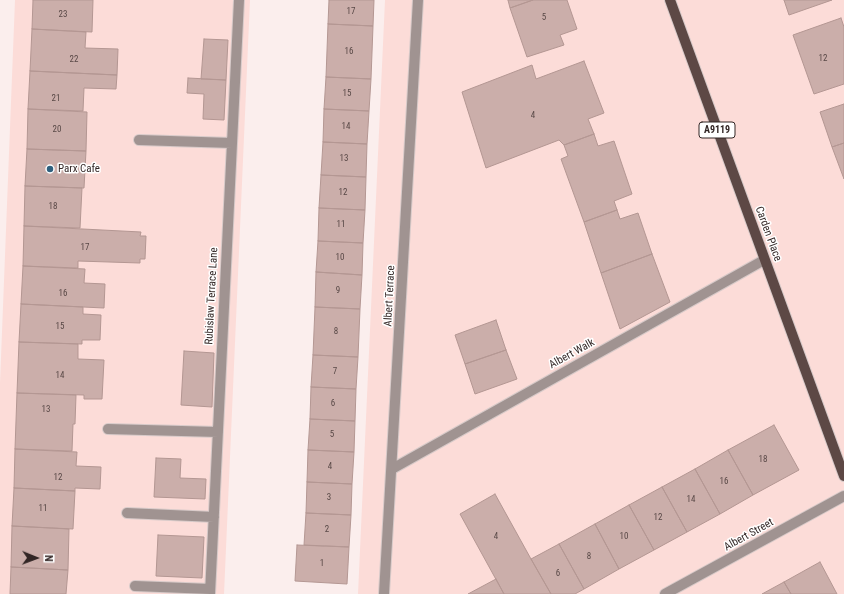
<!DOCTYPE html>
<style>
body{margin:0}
#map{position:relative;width:844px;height:594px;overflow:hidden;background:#fbeeed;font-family:"Roboto Condensed",sans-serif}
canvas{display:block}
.north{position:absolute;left:16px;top:538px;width:40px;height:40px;-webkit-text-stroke:3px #fff;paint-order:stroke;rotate:91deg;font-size:11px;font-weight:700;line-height:16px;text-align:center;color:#322625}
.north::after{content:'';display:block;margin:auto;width:14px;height:18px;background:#322625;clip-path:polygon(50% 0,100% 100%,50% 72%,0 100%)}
</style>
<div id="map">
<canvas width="844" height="594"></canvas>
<div class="north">N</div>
</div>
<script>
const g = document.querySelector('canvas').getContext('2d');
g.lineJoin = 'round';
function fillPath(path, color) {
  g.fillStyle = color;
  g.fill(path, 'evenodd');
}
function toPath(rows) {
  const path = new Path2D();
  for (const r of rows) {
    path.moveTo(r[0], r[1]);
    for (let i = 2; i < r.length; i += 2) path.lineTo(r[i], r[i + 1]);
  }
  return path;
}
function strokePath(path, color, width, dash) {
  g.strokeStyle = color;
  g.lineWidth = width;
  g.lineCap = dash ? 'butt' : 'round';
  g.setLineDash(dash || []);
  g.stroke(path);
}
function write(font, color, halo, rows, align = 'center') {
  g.font = font + ' "Roboto Condensed",sans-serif';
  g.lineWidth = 3;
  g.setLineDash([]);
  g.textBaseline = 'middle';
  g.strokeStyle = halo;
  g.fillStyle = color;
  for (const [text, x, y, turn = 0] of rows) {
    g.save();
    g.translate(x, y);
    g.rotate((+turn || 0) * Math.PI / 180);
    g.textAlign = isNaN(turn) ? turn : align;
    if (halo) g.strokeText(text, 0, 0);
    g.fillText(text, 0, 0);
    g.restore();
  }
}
fillPath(toPath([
 [15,0,250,0,224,594,0,594,0,383],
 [385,0,844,0,844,594,358,594]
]), '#fcdcd8');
const building = toPath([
 [33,0,93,0,92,32,32,29,33,0],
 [329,0,374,0,373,26,328,24,329,0],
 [508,0,533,0,510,8,508,0],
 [533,0,567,0,577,29,560,35,564,45,527,57,510,8,533,0],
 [784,0,832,0,789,15,784,0],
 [841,18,844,27,844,84,814,94,793,35,841,18],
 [328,24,373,26,371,79,326,77,328,24],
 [32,29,86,32,85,48,118,49,117,75,30,71,32,29],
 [204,39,228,40,226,80,201,79,204,39],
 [584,61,604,113,588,119,594,134,564,145,559,140,486,168,462,92,532,65,536,79,584,61],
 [30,71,117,75,116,89,84,88,83,111,28,109,30,71],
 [326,77,371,79,369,111,324,109,326,77],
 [188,78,226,80,224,120,203,119,204,94,187,93,188,78],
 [844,104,844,143,832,147,820,112,844,104],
 [28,109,87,112,86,151,27,149,28,109],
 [324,109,369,111,367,144,323,142,324,109],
 [594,134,598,146,614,141,632,194,614,201,617,210,584,222,561,159,568,156,564,145,594,134],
 [323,142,367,144,366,177,321,175,323,142],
 [844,143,844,179,832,147,844,143],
 [27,149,86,151,84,188,25,186,27,149],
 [321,175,366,177,365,210,319,208,321,175],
 [25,186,82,188,80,228,24,226,25,186],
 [319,208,365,210,363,243,318,241,319,208],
 [617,210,620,219,638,213,652,254,601,273,584,222,617,210],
 [24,226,141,232,140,236,146,236,145,259,140,259,140,263,78,261,78,268,23,266,24,226],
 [318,241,363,243,362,275,316,272,318,241],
 [652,254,670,302,620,329,601,273,652,254],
 [23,266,85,269,84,283,105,284,104,308,21,304,23,266],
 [316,272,362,275,360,309,315,307,316,272],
 [21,304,83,307,83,314,101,315,100,340,82,340,82,344,19,342,21,304],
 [315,307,360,309,358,357,313,355,315,307],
 [496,320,506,350,465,364,455,335,496,320],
 [19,342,78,344,78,359,104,360,102,399,84,399,84,395,17,393,19,342],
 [506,350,517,379,475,394,465,364,506,350],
 [184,351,214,353,212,407,181,405,184,351],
 [313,355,358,357,356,389,311,387,313,355],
 [311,387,356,389,355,421,310,419,311,387],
 [17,393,76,395,75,424,73,424,72,451,15,449,17,393],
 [310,419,355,421,354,452,308,450,310,419],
 [774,425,799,470,753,495,728,450,774,425],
 [15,449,77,452,76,466,101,467,100,489,75,488,75,491,14,488,15,449],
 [308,450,354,452,352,484,307,482,308,450],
 [728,450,753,495,720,514,695,469,728,450],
 [156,458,181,459,180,478,206,479,205,499,154,497,156,458],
 [695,469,720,514,687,532,662,487,695,469],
 [307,482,352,484,351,515,306,513,307,482],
 [662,487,687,532,654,550,629,505,662,487],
 [14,488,75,491,73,529,12,526,14,488],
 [495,494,531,559,551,594,504,594,460,514,495,494],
 [629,505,654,550,619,569,595,524,629,505],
 [306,513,351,515,349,547,304,545,306,513],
 [595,524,619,569,584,589,559,544,595,524],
 [12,526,69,529,68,570,11,567,12,526],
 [158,535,204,537,202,578,156,576,158,535],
 [559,544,584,589,575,594,551,594,531,559,559,544],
 [297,545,349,547,347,584,295,581,297,545],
 [820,562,837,594,791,594,784,582,820,562],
 [11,567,68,570,66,594,10,594,11,567],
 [496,579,504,594,468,594,496,579],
 [784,582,791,594,762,594,784,582]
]);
fillPath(building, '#cbaeaa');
strokePath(building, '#b49793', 1);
const minor = toPath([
 [139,140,232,143],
 [108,429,218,432],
 [392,469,764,260],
 [127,513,214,517],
 [135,586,210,589],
 [210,594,239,0],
 [384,594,418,0],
 [665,594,844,496]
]);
const major = toPath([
 [670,0,844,476]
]);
strokePath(minor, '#d7cac9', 12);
strokePath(major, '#d7cac9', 12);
strokePath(minor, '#a09391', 10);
strokePath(major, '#5d4845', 10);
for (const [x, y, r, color] of [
 [50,169,4,"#2f607e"]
]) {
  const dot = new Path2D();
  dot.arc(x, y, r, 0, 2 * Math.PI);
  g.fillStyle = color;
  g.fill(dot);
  strokePath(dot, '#fff', 1.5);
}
write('9px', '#584846', null, [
 ["17",351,12],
 ["23",63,15],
 ["5",544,18],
 ["16",349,52],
 ["12",823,59],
 ["22",74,60],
 ["15",347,94],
 ["21",56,99],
 ["4",533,116],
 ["14",346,127],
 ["20",57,130],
 ["13",344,159],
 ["12",343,193],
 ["18",53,207],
 ["11",341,225],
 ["17",85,248],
 ["10",340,258],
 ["9",338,291],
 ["16",63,294],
 ["15",60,327],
 ["8",336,332],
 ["7",335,372],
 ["14",60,376],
 ["6",333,404],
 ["13",46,410],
 ["5",332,435],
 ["18",763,460],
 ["4",330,467],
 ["12",58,478],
 ["16",724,482],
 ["3",329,498],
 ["14",691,500],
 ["11",43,509],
 ["12",658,518],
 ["2",327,530],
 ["4",496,537],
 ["10",624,537],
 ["8",589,557],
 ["1",322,564],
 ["6",558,574]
]);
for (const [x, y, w] of [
 [717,130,36]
]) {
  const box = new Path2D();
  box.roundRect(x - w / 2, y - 8, w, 16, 3);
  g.fillStyle = '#fff';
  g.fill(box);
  strokePath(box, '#322625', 1);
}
write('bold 10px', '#322625', null, [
 ["A9119",717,130]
]);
write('11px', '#322625', '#fff', [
 ["Parx Cafe",58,169]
], 'left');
write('11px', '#322625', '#fff', [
 ["Carden Place",768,234,70],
 ["Rubislaw Terrace Lane",212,296,-87],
 ["Albert Terrace",390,296,-87],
 ["Albert Walk",572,354,-29],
 ["Albert Street",749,535,-29]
]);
</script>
